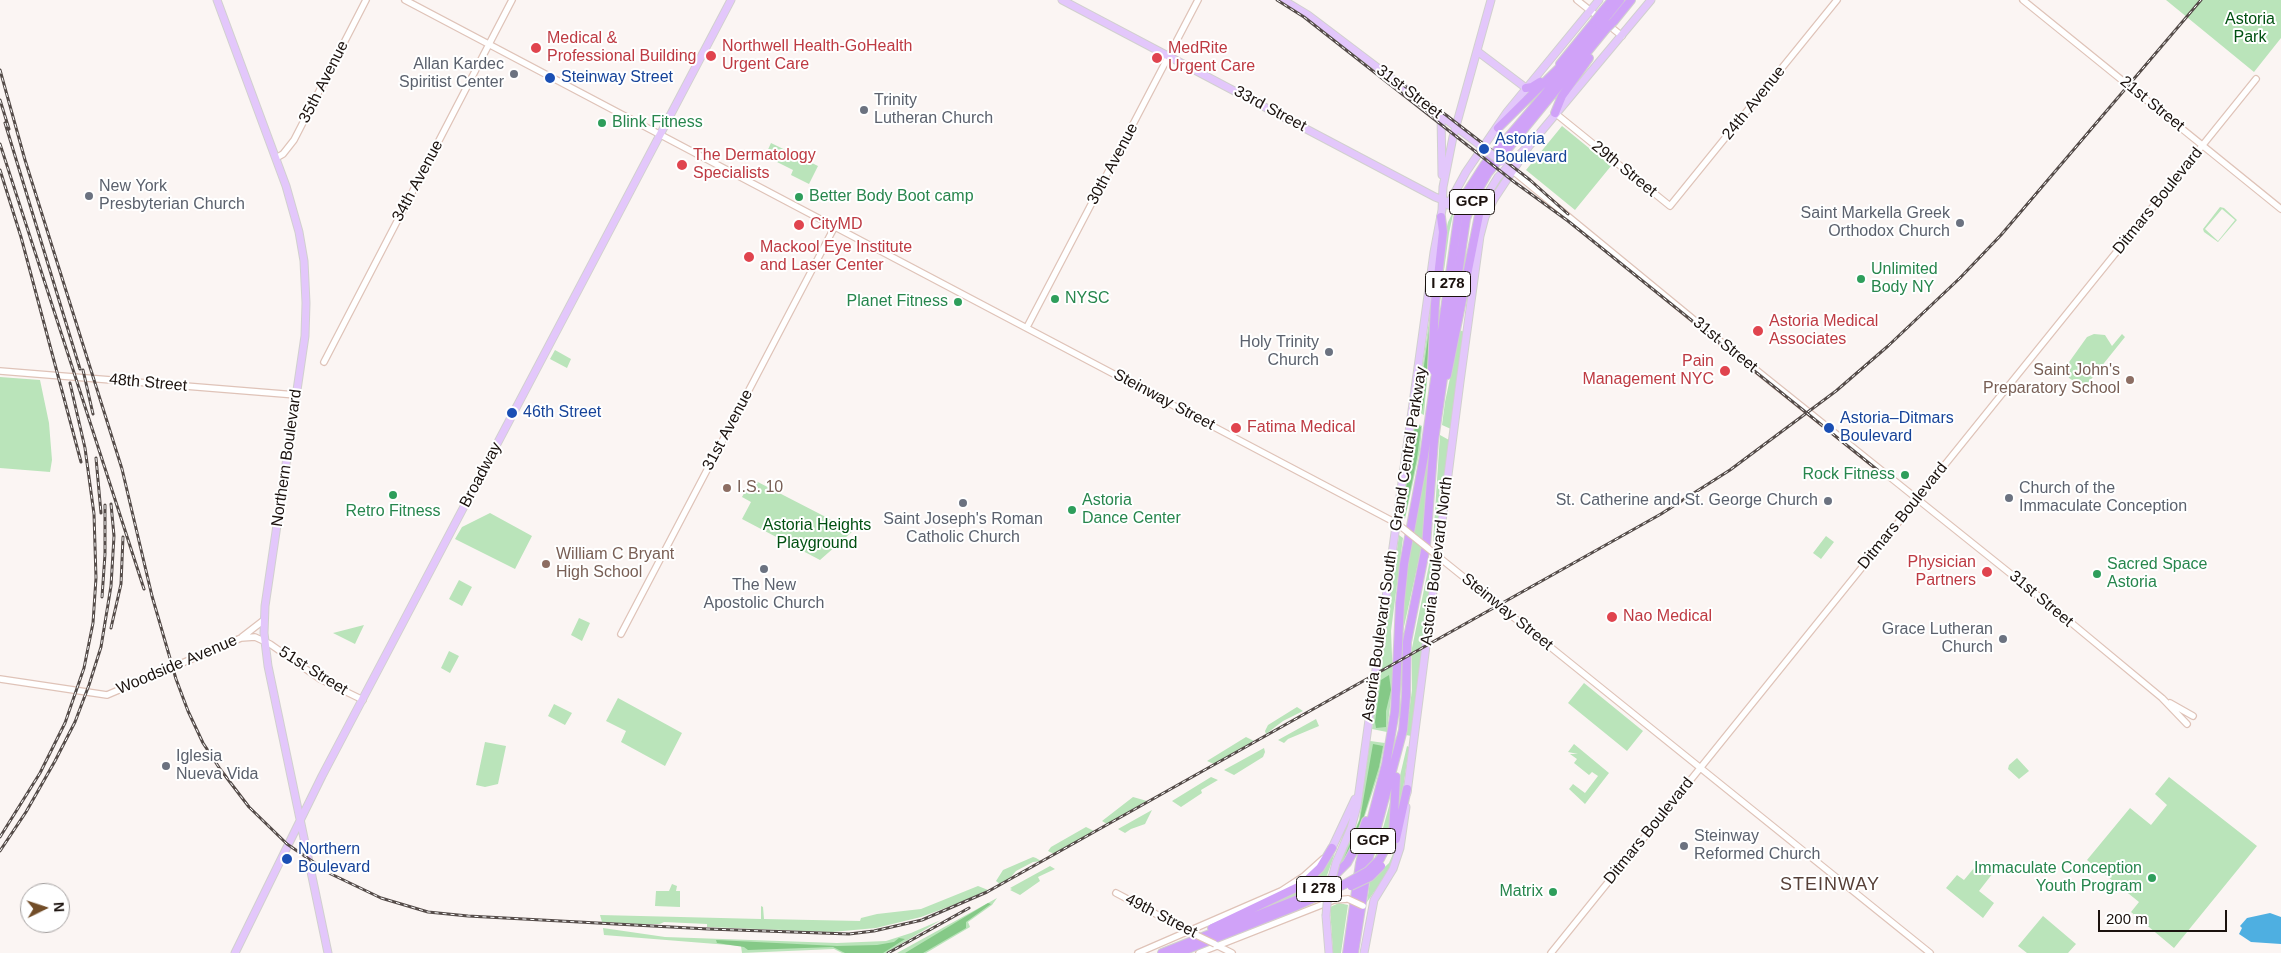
<!DOCTYPE html>
<meta charset="utf-8">
<style>
body{margin:0}
#map{position:relative;width:2281px;height:953px;overflow:hidden;background:#fbf5f3;font-family:Helvetica,sans-serif}
canvas{display:block}
.north{position:absolute;left:20px;top:883px;width:50px;height:50px;box-sizing:border-box;background:#fff;border:1px solid #a4a09f;border-radius:50%;rotate:86deg;font-size:14px;font-weight:700;line-height:20px;text-align:center;color:#1b120e}
.north::after{content:'';display:block;margin:auto;width:18px;height:22px;background:#724d28;clip-path:polygon(50% 0,100% 100%,50% 72%,0 100%)}
.scale{position:absolute;left:2098px;top:910px;width:129px;height:22px;box-sizing:border-box;border:2px solid #1b120e;border-top:0;padding-left:6px;font-size:15px;line-height:18px;white-space:nowrap;color:#1b120e;-webkit-text-stroke:4px #fff;paint-order:stroke}
</style>
<div id="map">
<canvas width="2281" height="953"></canvas>
<div class="north">N</div>
<div class="scale">200 m</div>
</div>
<script>
const g = document.querySelector('canvas').getContext('2d');
g.lineJoin = 'round';
function fillPath(path, color) {
  g.fillStyle = color;
  g.fill(path, 'evenodd');
}
function toPath(rows) {
  const path = new Path2D();
  for (const r of rows) {
    path.moveTo(r[0], r[1]);
    for (let i = 2; i < r.length; i += 2) path.lineTo(r[i], r[i + 1]);
  }
  return path;
}
function strokePath(path, color, width, dash) {
  g.strokeStyle = color;
  g.lineWidth = width;
  g.lineCap = dash ? 'butt' : 'round';
  g.setLineDash(dash || []);
  g.stroke(path);
}
function write(font, color, halo, rows, align = 'center') {
  g.font = font + ' Helvetica,sans-serif';
  g.lineWidth = 4;
  g.setLineDash([]);
  g.textBaseline = 'middle';
  g.strokeStyle = halo;
  g.fillStyle = color;
  for (const [text, x, y, turn = 0] of rows) {
    g.save();
    g.translate(x, y);
    g.rotate((+turn || 0) * Math.PI / 180);
    g.textAlign = isNaN(turn) ? turn : align;
    if (halo) g.strokeText(text, 0, 0);
    g.fillText(text, 0, 0);
    g.restore();
  }
}
fillPath(toPath([
 [2166,0,2281,0,2281,38,2254,72],
 [1562,126,1611,166,1575,210,1526,170],
 [771,143,818,166,809,184,791,175,793,170,765,156],
 [2220,207,2224,208,2237,220,2218,242,2204,232,2203,229],
 [2222,209,2235,220,2218,241,2205,229],
 [1454,210,1449,233,1439,308,1445,235,1448,222],
 [1430,314,1432,315,1424,415,1416,411],
 [1460,330,1464,332,1451,429,1442,425,1445,402],
 [2094,334,2105,335,2112,346,2122,334,2125,337,2080,393,2077,390,2082,383,2075,382,2069,378,2067,365,2087,337],
 [555,350,571,359,567,368,550,359],
 [0,377,40,380,49,423,52,460,50,472,0,468],
 [1414,422,1422,426,1420,450,1405,519,1401,516],
 [1440,435,1449,440,1437,545,1433,541],
 [1428,459,1424,536,1402,636,1402,606,1405,576,1417,503],
 [752,479,853,531,820,560,742,519,751,502,742,497],
 [490,513,532,536,515,569,455,539,462,527],
 [1399,535,1403,538,1391,631,1393,681,1387,732,1372,729],
 [1826,536,1834,542,1821,559,1813,553],
 [1430,560,1434,564,1411,736,1406,735,1412,690,1412,648],
 [459,580,472,587,462,606,449,599],
 [579,618,590,623,582,641,571,635],
 [364,625,355,644,333,633],
 [449,651,459,656,450,673,441,668],
 [1584,683,1643,731,1627,751,1568,703],
 [618,698,682,733,665,766,621,742,626,731,606,721],
 [554,704,572,713,565,725,548,716],
 [1297,707,1303,711,1283,721,1266,734,1265,731,1268,725],
 [1316,719,1319,726,1288,739,1284,743,1278,740],
 [1246,737,1254,741,1214,764,1207,761],
 [1370,741,1385,743,1379,772,1359,834,1350,855,1337,870,1359,820],
 [485,742,506,746,498,784,485,787,476,785],
 [1574,744,1609,773,1585,804,1569,789,1573,784,1585,793,1598,776,1592,772,1589,775,1574,763,1577,759,1570,754,1578,754,1568,752],
 [1407,746,1409,747,1398,826,1399,780],
 [1264,748,1265,752,1263,757,1234,775,1224,770],
 [2017,758,2029,771,2019,779,2008,769,2009,765],
 [1211,777,1218,780,1201,790,1202,793,1181,807,1172,801],
 [2169,777,2257,846,2174,948,2131,912,2139,902,2087,860,2130,808,2151,825,2167,805,2155,794],
 [1133,797,1147,801,1107,824,1102,821],
 [1391,799,1390,832,1382,851,1374,861],
 [1152,810,1145,824,1131,829,1125,833,1118,829],
 [1086,827,1094,831,1054,854,1048,851,1051,847],
 [1396,847,1398,847,1394,859,1387,874,1367,902,1370,881,1389,863],
 [1335,853,1325,881,1296,896,1280,901,1314,880],
 [1033,857,1036,858,1041,861,1033,862,1016,871,1009,879,1000,884,996,881,1003,870],
 [1979,862,1993,873,1979,891,1994,903,1983,918,1946,888,1957,875,1964,880],
 [1050,866,1055,869,1038,877,1040,881,1020,895,1010,890,1012,889,1010,888],
 [672,884,677,886,676,891,680,891,680,907,655,906,656,891,669,891],
 [978,886,988,890,964,901,921,917,876,928,832,932,707,927,707,924,664,922,660,924,639,924,602,922,600,915,761,919,761,906,763,907,764,919,860,921,861,918,877,914,921,909],
 [997,898,992,905,968,922,970,927,926,953,897,953],
 [1339,903,1348,905,1341,953,1333,953,1330,907],
 [2043,916,2076,944,2068,953,2027,953,2018,946],
 [941,920,886,953,842,953,834,949,742,953,741,946,604,935,603,928,665,937,837,943,886,941,911,933]
]), '#bae4ba');
fillPath(toPath([
 [1430,324,1426,389,1422,411,1418,407],
 [1418,425,1421,427,1417,458,1405,516,1402,516,1415,426],
 [1389,675,1391,690,1386,711,1386,727,1376,728,1375,722,1381,680],
 [1373,744,1383,746,1379,767,1359,832,1348,856,1343,861,1360,819],
 [988,903,991,904,966,922,966,928,923,953,905,953],
 [899,938,905,939,883,953,845,953,833,947,748,950,744,947,717,943,716,940,837,946,877,945,894,942]
]), '#85c987');
fillPath(toPath([
 [2270,913,2281,917,2281,944,2251,942,2239,934,2242,928,2240,926,2247,918]
]), '#4eafe1');
const minor = toPath([
 [405,0,1398,524],
 [1577,0,1622,36],
 [2023,0,2281,209],
 [1555,113,1670,206,1837,0],
 [276,158,283,154,294,140,366,0],
 [1513,171,1709,332,2057,611,2162,698,2187,724],
 [1027,327,1198,0],
 [324,362,512,0],
 [0,371,296,395],
 [1435,554,1930,953],
 [621,634,835,226],
 [242,637,264,620],
 [0,679,107,695,241,638,255,637,270,644,320,679,363,700],
 [2170,703,2193,716],
 [1116,893,1192,933],
 [1216,945,1232,953],
 [1138,953,1281,891,1304,876,1323,859],
 [1199,953,1334,900,1348,899],
 [1551,953,2256,79]
]);
const major = toPath([
 [217,0,286,186,299,232,304,261,306,303,305,336,265,606,264,633,268,666,328,953],
 [1062,0,1435,197,1456,205],
 [1283,0,1308,15,1485,149],
 [1477,51,1526,88],
 [1441,115,1442,175],
 [1448,205,1466,172,1507,112,1599,0],
 [1475,209,1480,210,1485,198,1498,177,1525,149],
 [1407,793,1460,382,1480,236,1485,217,1494,199,1529,146,1651,0],
 [1332,848,1355,799],
 [1336,863,1351,828,1357,806,1434,252,1442,210,1443,187,1453,137,1491,0],
 [1326,916,1329,953],
 [235,953,322,776,731,0],
 [1364,953,1374,900,1393,869,1400,848,1406,807]
]);
const highway = toPath([
 [1602,12,1612,0],
 [1608,15,1620,0],
 [1614,21,1631,0],
 [1560,64,1595,21],
 [1526,88,1532,87,1540,82],
 [1555,113,1562,96,1589,58],
 [1498,128,1564,63],
 [1432,370,1435,304,1443,232,1441,217],
 [1447,375,1480,210],
 [1396,839,1407,789],
 [1380,859,1393,834,1396,777],
 [1212,928,1302,885,1320,868,1332,848],
 [1162,953,1306,896,1323,887,1347,863,1359,841,1366,821],
 [1178,953,1294,907,1343,885],
 [1347,953,1360,863,1386,764,1395,711,1400,603,1404,564,1424,456,1458,218,1467,192,1485,164,1544,95,1600,25],
 [1354,953,1369,857,1403,730,1406,697,1407,642,1426,546,1434,441,1466,219,1474,197,1488,173,1606,29]
]);
strokePath(minor, '#dfc3b8', 8);
strokePath(major, '#d1d0cf', 9);
strokePath(highway, '#d1d0cf', 10);
strokePath(minor, '#fff', 5.5);
strokePath(major, '#e3c7fb', 7);
strokePath(highway, '#d0a2f8', 8);
const rail = toPath([
 [1277,0,1304,17,1513,181,1568,221,1880,472],
 [0,70,25,160,122,469,152,596,176,679,188,711,203,743,220,769,249,807,287,844,331,874,381,898,428,912,468,916,708,929,849,934,874,931,922,920,987,892,1661,514,1730,470,1836,391,1888,346,1960,278,2001,235,2201,0],
 [1396,80,1446,115,1530,180,1568,214],
 [0,100,9,129],
 [5,123,80,369],
 [0,144,144,589],
 [0,170,21,237,81,462],
 [83,370,93,414],
 [96,458,101,513],
 [102,597,105,554,105,505],
 [111,628,121,584,123,537],
 [0,837,40,773,65,723,84,668,93,623,96,578,94,514,85,448,70,383],
 [0,851,26,812,55,761,75,722,89,685,101,647,111,586,114,536,111,504],
 [888,953,969,908]
]);
strokePath(rail, '#554c49', 3);
strokePath(rail, '#fff', 1, [4]);
const minorBridge = toPath([
 [1399,525,1435,554],
 [1348,899,1363,906],
 [1192,933,1215,944]
]);
const majorBridge = toPath([
 [1487,151,1502,162],
 [1456,205,1473,208],
 [1326,916,1328,893,1336,863]
]);
const highwayBridge = toPath([
 [1595,21,1602,12],
 [1600,25,1608,15],
 [1606,29,1614,21],
 [1343,885,1368,871,1380,859],
 [1351,886,1370,877,1381,866]
]);
strokePath(minorBridge, '#dfc3b8', 8, []);
strokePath(majorBridge, '#d1d0cf', 9, []);
strokePath(highwayBridge, '#d1d0cf', 10, []);
strokePath(minorBridge, '#fff', 5.5);
strokePath(majorBridge, '#e3c7fb', 7);
strokePath(highwayBridge, '#d0a2f8', 8);
for (const [x, y, r, color] of [
 [536,48,6,"#e0444e"],
 [711,56,6,"#e0444e"],
 [1157,58,6,"#e0444e"],
 [514,74,5,"#6b7280"],
 [550,78,6,"#1a4fb4"],
 [864,110,5,"#6b7280"],
 [602,123,5,"#2e9e5b"],
 [1484,149,6,"#1a4fb4"],
 [682,165,6,"#e0444e"],
 [89,196,5,"#6b7280"],
 [799,197,5,"#2e9e5b"],
 [1960,223,5,"#6b7280"],
 [799,225,6,"#e0444e"],
 [749,257,6,"#e0444e"],
 [1861,279,5,"#2e9e5b"],
 [1055,299,5,"#2e9e5b"],
 [958,302,5,"#2e9e5b"],
 [1758,331,6,"#e0444e"],
 [1329,352,5,"#6b7280"],
 [1725,371,6,"#e0444e"],
 [2130,380,5,"#8d6e63"],
 [512,413,6,"#1a4fb4"],
 [1236,428,6,"#e0444e"],
 [1829,428,6,"#1a4fb4"],
 [1905,475,5,"#2e9e5b"],
 [727,488,5,"#8d6e63"],
 [393,495,5,"#2e9e5b"],
 [2009,498,5,"#6b7280"],
 [1828,501,5,"#6b7280"],
 [963,503,5,"#6b7280"],
 [1072,510,5,"#2e9e5b"],
 [546,564,5,"#8d6e63"],
 [764,569,5,"#6b7280"],
 [1987,572,6,"#e0444e"],
 [2097,574,5,"#2e9e5b"],
 [1612,617,6,"#e0444e"],
 [2003,639,5,"#6b7280"],
 [166,766,5,"#6b7280"],
 [1684,846,5,"#6b7280"],
 [287,859,6,"#1a4fb4"],
 [2152,878,5,"#2e9e5b"],
 [1553,892,5,"#2e9e5b"]
]) {
  const dot = new Path2D();
  dot.arc(x, y, r, 0, 2 * Math.PI);
  g.fillStyle = color;
  g.fill(dot);
  strokePath(dot, '#fff', 2);
}
for (const [x, y, w] of [
 [1472,202,45],
 [1448,284,45],
 [1373,841,45],
 [1319,889,45]
]) {
  const box = new Path2D();
  box.roundRect(x - w / 2, y - 12.5, w, 25, 4);
  g.fillStyle = '#fff';
  g.fill(box);
  strokePath(box, '#1b120e', 1);
}
write('bold 15px', '#1b120e', null, [
 ["GCP",1472,202],
 ["I 278",1448,284],
 ["GCP",1373,841],
 ["I 278",1319,889]
]);
write('16px', '#005011', '#fff', [
 ["Astoria",2250,20],
 ["Park",2250,38],
 ["Astoria Heights",817,526],
 ["Playground",817,544]
]);
write('16px', '#be3a42', '#fff', [
 ["Medical &",547,39],
 ["Professional Building",547,57],
 ["Northwell Health-GoHealth",722,47],
 ["Urgent Care",722,65],
 ["MedRite",1168,49],
 ["Urgent Care",1168,67],
 ["The Dermatology",693,156],
 ["Specialists",693,174],
 ["CityMD",810,225],
 ["Mackool Eye Institute",760,248],
 ["and Laser Center",760,266],
 ["Astoria Medical",1769,322],
 ["Associates",1769,340],
 ["Pain",1714,362,"right"],
 ["Management NYC",1714,380,"right"],
 ["Fatima Medical",1247,428],
 ["Physician",1976,563,"right"],
 ["Partners",1976,581,"right"],
 ["Nao Medical",1623,617]
], 'left');
write('16px', '#5b616d', '#fff', [
 ["Allan Kardec",504,65],
 ["Spiritist Center",504,83],
 ["Trinity",874,101,"left"],
 ["Lutheran Church",874,119,"left"],
 ["New York",99,187,"left"],
 ["Presbyterian Church",99,205,"left"],
 ["Saint Markella Greek",1950,214],
 ["Orthodox Church",1950,232],
 ["Holy Trinity",1319,343],
 ["Church",1319,361],
 ["Church of the",2019,489,"left"],
 ["Immaculate Conception",2019,507,"left"],
 ["St. Catherine and St. George Church",1818,501],
 ["Saint Joseph's Roman",963,520,"center"],
 ["Catholic Church",963,538,"center"],
 ["The New",764,586,"center"],
 ["Apostolic Church",764,604,"center"],
 ["Grace Lutheran",1993,630],
 ["Church",1993,648],
 ["Iglesia",176,757,"left"],
 ["Nueva Vida",176,775,"left"],
 ["Steinway",1694,837,"left"],
 ["Reformed Church",1694,855,"left"]
], 'right');
write('16px', '#164399', '#fff', [
 ["Steinway Street",561,78],
 ["Astoria",1495,140],
 ["Boulevard",1495,158],
 ["46th Street",523,413],
 ["Astoria–Ditmars",1840,419],
 ["Boulevard",1840,437],
 ["Northern",298,850],
 ["Boulevard",298,868]
], 'left');
write('16px', '#1b120e', '#fff', [
 ["35th Avenue",324,82,-63],
 ["31st Street",1409,92,37],
 ["24th Avenue",1754,103,-51],
 ["21st Street",2152,104,39],
 ["33rd Street",1270,109,28],
 ["30th Avenue",1113,164,-62],
 ["29th Street",1624,169,39],
 ["34th Avenue",418,181,-62],
 ["Ditmars Boulevard",2158,201,-51],
 ["31st Street",1725,345,39],
 ["48th Street",148,383,5],
 ["Steinway Street",1164,400,28],
 ["31st Avenue",728,430,-62],
 ["Grand Central Parkway",1409,449,-81],
 ["Northern Boulevard",287,458,-82],
 ["Broadway",481,475,-62],
 ["Ditmars Boulevard",1903,516,-51],
 ["Astoria Boulevard North",1437,561,-83],
 ["31st Street",2041,599,40],
 ["Steinway Street",1507,612,39],
 ["Astoria Boulevard South",1380,636,-82],
 ["Woodside Avenue",177,665,-23],
 ["51st Street",313,671,32],
 ["Ditmars Boulevard",1649,831,-51],
 ["49th Street",1161,916,27]
]);
write('16px', '#27864d', '#fff', [
 ["Blink Fitness",612,123],
 ["Better Body Boot camp",809,197],
 ["Unlimited",1871,270],
 ["Body NY",1871,288],
 ["NYSC",1065,299],
 ["Planet Fitness",948,302,"right"],
 ["Rock Fitness",1895,475,"right"],
 ["Astoria",1082,501],
 ["Dance Center",1082,519],
 ["Retro Fitness",393,512,"center"],
 ["Sacred Space",2107,565],
 ["Astoria",2107,583],
 ["Immaculate Conception",2142,869,"right"],
 ["Youth Program",2142,887,"right"],
 ["Matrix",1543,892,"right"]
], 'left');
write('16px', '#785e54', '#fff', [
 ["Saint John's",2120,371,"right"],
 ["Preparatory School",2120,389,"right"],
 ["I.S. 10",737,488],
 ["William C Bryant",556,555],
 ["High School",556,573]
], 'left');
g.letterSpacing = '1px';
write('18px', '#563f37', '#fff', [
 ["STEINWAY",1830,885]
]);
g.letterSpacing = '0px';
</script>
